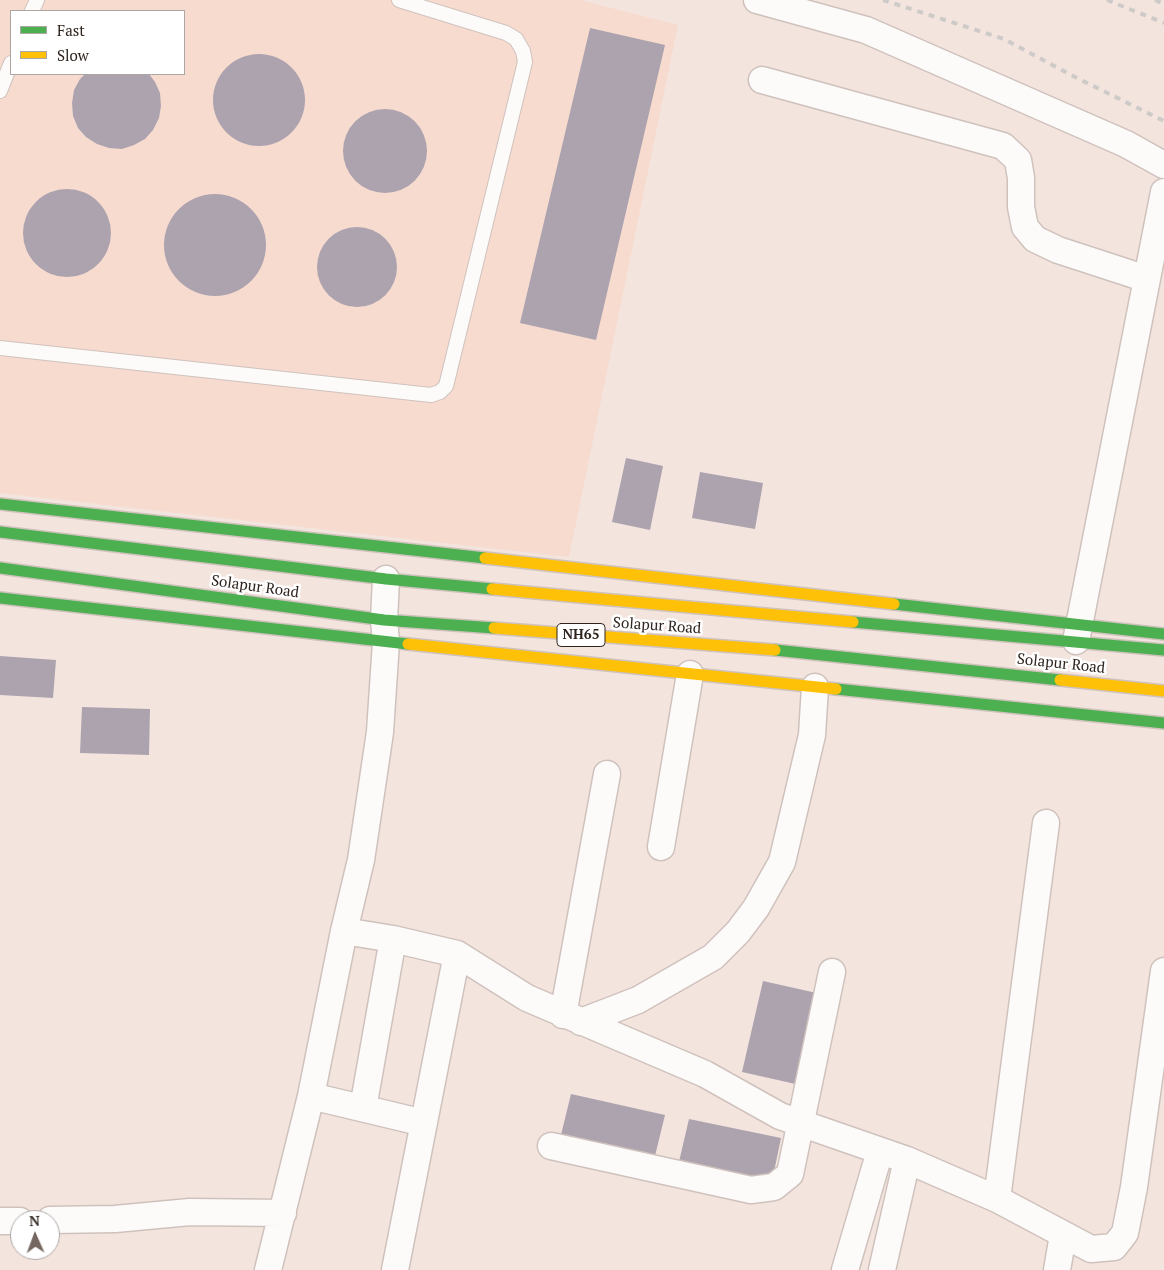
<!DOCTYPE html>
<style>
body{margin:0}
#map{position:relative;width:1164px;height:1270px;overflow:hidden;background:#f3e4de;font-family:"PT Serif",serif}
canvas{display:block}
.legend{position:absolute;left:10px;top:10px;width:175px;height:65px;box-sizing:border-box;background:#fff;border:1px solid #aca7a5;margin:0;padding:6px 9px;list-style:none;font-size:15px;color:#2f241e}
.legend li{display:flex;align-items:center;gap:10px;height:25px}
.legend b{width:25px;border:1px solid #aca7a5}
.north{position:absolute;left:10px;top:1210px;width:50px;height:50px;box-sizing:border-box;background:#fff;border:1px solid #aca7a5;border-radius:50%;rotate:358deg;font-size:14px;font-weight:700;line-height:20px;text-align:center;color:#2f241e}
.north::after{content:'';display:block;margin:auto;width:18px;height:22px;background:#746761;clip-path:polygon(50% 0,100% 100%,50% 72%,0 100%)}
</style>
<div id="map">
<canvas width="1164" height="1270"></canvas>
<ul class="legend">
<li><b style="height:6px;background:#4caf50"></b>Fast</li>
<li><b style="height:6px;background:#ffc107"></b>Slow</li>
</ul>
<div class="north">N</div>
</div>
<script>
const g = document.querySelector('canvas').getContext('2d');
g.lineJoin = 'round';
function fillPath(path, color) {
  g.fillStyle = color;
  g.fill(path, 'evenodd');
}
function toPath(rows) {
  const path = new Path2D();
  for (const r of rows) {
    if (r.length === 3) {
      path.moveTo(r[0] + r[2], r[1]);
      path.arc(r[0], r[1], r[2], 0, 2 * Math.PI);
      continue;
    }
    path.moveTo(r[0], r[1]);
    for (let i = 2; i < r.length; i += 2) path.lineTo(r[i], r[i + 1]);
  }
  return path;
}
function strokePath(path, color, width, dash) {
  g.strokeStyle = color;
  g.lineWidth = width;
  g.lineCap = dash ? 'butt' : 'round';
  g.setLineDash(dash || []);
  g.stroke(path);
}
function write(font, color, halo, rows, align = 'center') {
  g.font = font + ' "PT Serif",serif';
  g.lineWidth = 5;
  g.setLineDash([]);
  g.textBaseline = 'middle';
  g.strokeStyle = halo;
  g.fillStyle = color;
  for (const [text, x, y, turn = 0] of rows) {
    g.save();
    g.translate(x, y);
    g.rotate((+turn || 0) * Math.PI / 180);
    g.textAlign = isNaN(turn) ? turn : align;
    if (halo) g.strokeText(text, 0, 0);
    g.fillText(text, 0, 0);
    g.restore();
  }
}
fillPath(toPath([
 [0,0,580,0,678,25,569,557,0,493],
 [11,11,184,11,184,74,11,74]
]), '#f7dbcf');
fillPath(toPath([
 [590,28,665,45,596,340,520,323],
 [259,100,46],
 [85,74,149,74,155,82,160,93,161,106,159,118,153,130,145,139,134,145,122,149,109,148,97,144,86,137,78,128,73,116,72,103,74,90,80,79],
 [385,151,42],
 [67,233,44],
 [215,245,51],
 [357,267,40],
 [626,458,663,466,650,530,612,522],
 [700,472,763,483,755,529,692,518],
 [0,656,56,660,53,698,0,695],
 [82,707,150,709,149,755,80,753],
 [763,981,821,994,800,1085,742,1072],
 [571,1094,665,1115,654,1160,560,1139],
 [689,1119,781,1138,771,1186,678,1166]
]), '#aca3af');
const lane = toPath([
 [32,11,37,0],
 [0,91,11,63],
 [0,348,431,395,440,392,446,386,448,378,525,62,523,51,516,39,506,33,399,0]
]);
const street = toPath([
 [757,0,866,30,1126,144,1164,165],
 [762,80,1003,146,1018,160,1021,178,1021,207,1025,227,1035,239,1058,250,1147,279],
 [1076,641,1164,192],
 [661,847,690,674],
 [344,931,393,939,457,954,527,998,705,1074,780,1116,907,1160,997,1199,1091,1249,1114,1247,1125,1233,1134,1187,1164,971],
 [563,1015,607,774],
 [581,1022,638,1000,713,957,738,932,756,908,782,862,812,735,815,687],
 [311,1096,424,1123],
 [363,1108,393,939],
 [551,1146,751,1190,774,1187,790,1174,832,972],
 [997,1199,1046,823],
 [50,1220,115,1219,190,1212,283,1213],
 [0,1221,20,1221],
 [268,1270,311,1096,344,931,361,860,380,732,386,642,384,620,386,579],
 [395,1270,457,954],
 [845,1270,880,1151],
 [882,1270,907,1160],
 [1057,1270,1063,1235]
]);
const fast = toPath([
 [0,504,485,558],
 [0,532,386,579,492,589],
 [0,568,384,620,494,628],
 [0,598,408,644],
 [894,604,1164,634],
 [853,622,1164,650],
 [775,650,1060,680],
 [836,689,1164,723]
]);
const slow = toPath([
 [485,558,894,604],
 [492,589,853,622],
 [494,628,775,650],
 [408,644,836,689],
 [1060,680,1164,691]
]);
strokePath(lane, '#cfc2bd', 16);
strokePath(street, '#cfc2bd', 29);
strokePath(fast, '#cfc2bd', 14);
strokePath(slow, '#cfc2bd', 14);
strokePath(lane, '#fdfbfa', 14);
strokePath(street, '#fdfbfa', 26);
strokePath(fast, '#4caf50', 11);
strokePath(slow, '#ffc107', 11);
strokePath(toPath([
 [883,0,1004,39,1071,75,1164,121],
 [1107,0,1164,23],
 [1155,0,1164,4]
]), '#cecac8', 4, [6, 6]);
for (const [x, y, w] of [
 [581,635,48]
]) {
  const box = new Path2D();
  box.roundRect(x - w / 2, y - 11.5, w, 23, 4);
  g.fillStyle = '#fff';
  g.fill(box);
  strokePath(box, '#2f241e', 1);
}
write('bold 14px', '#2f241e', null, [
 ["NH65",581,635]
]);
write('15px', '#2f241e', '#fff', [
 ["Solapur Road",255,587,8],
 ["Solapur Road",657,626,4],
 ["Solapur Road",1061,664,6]
]);
</script>
